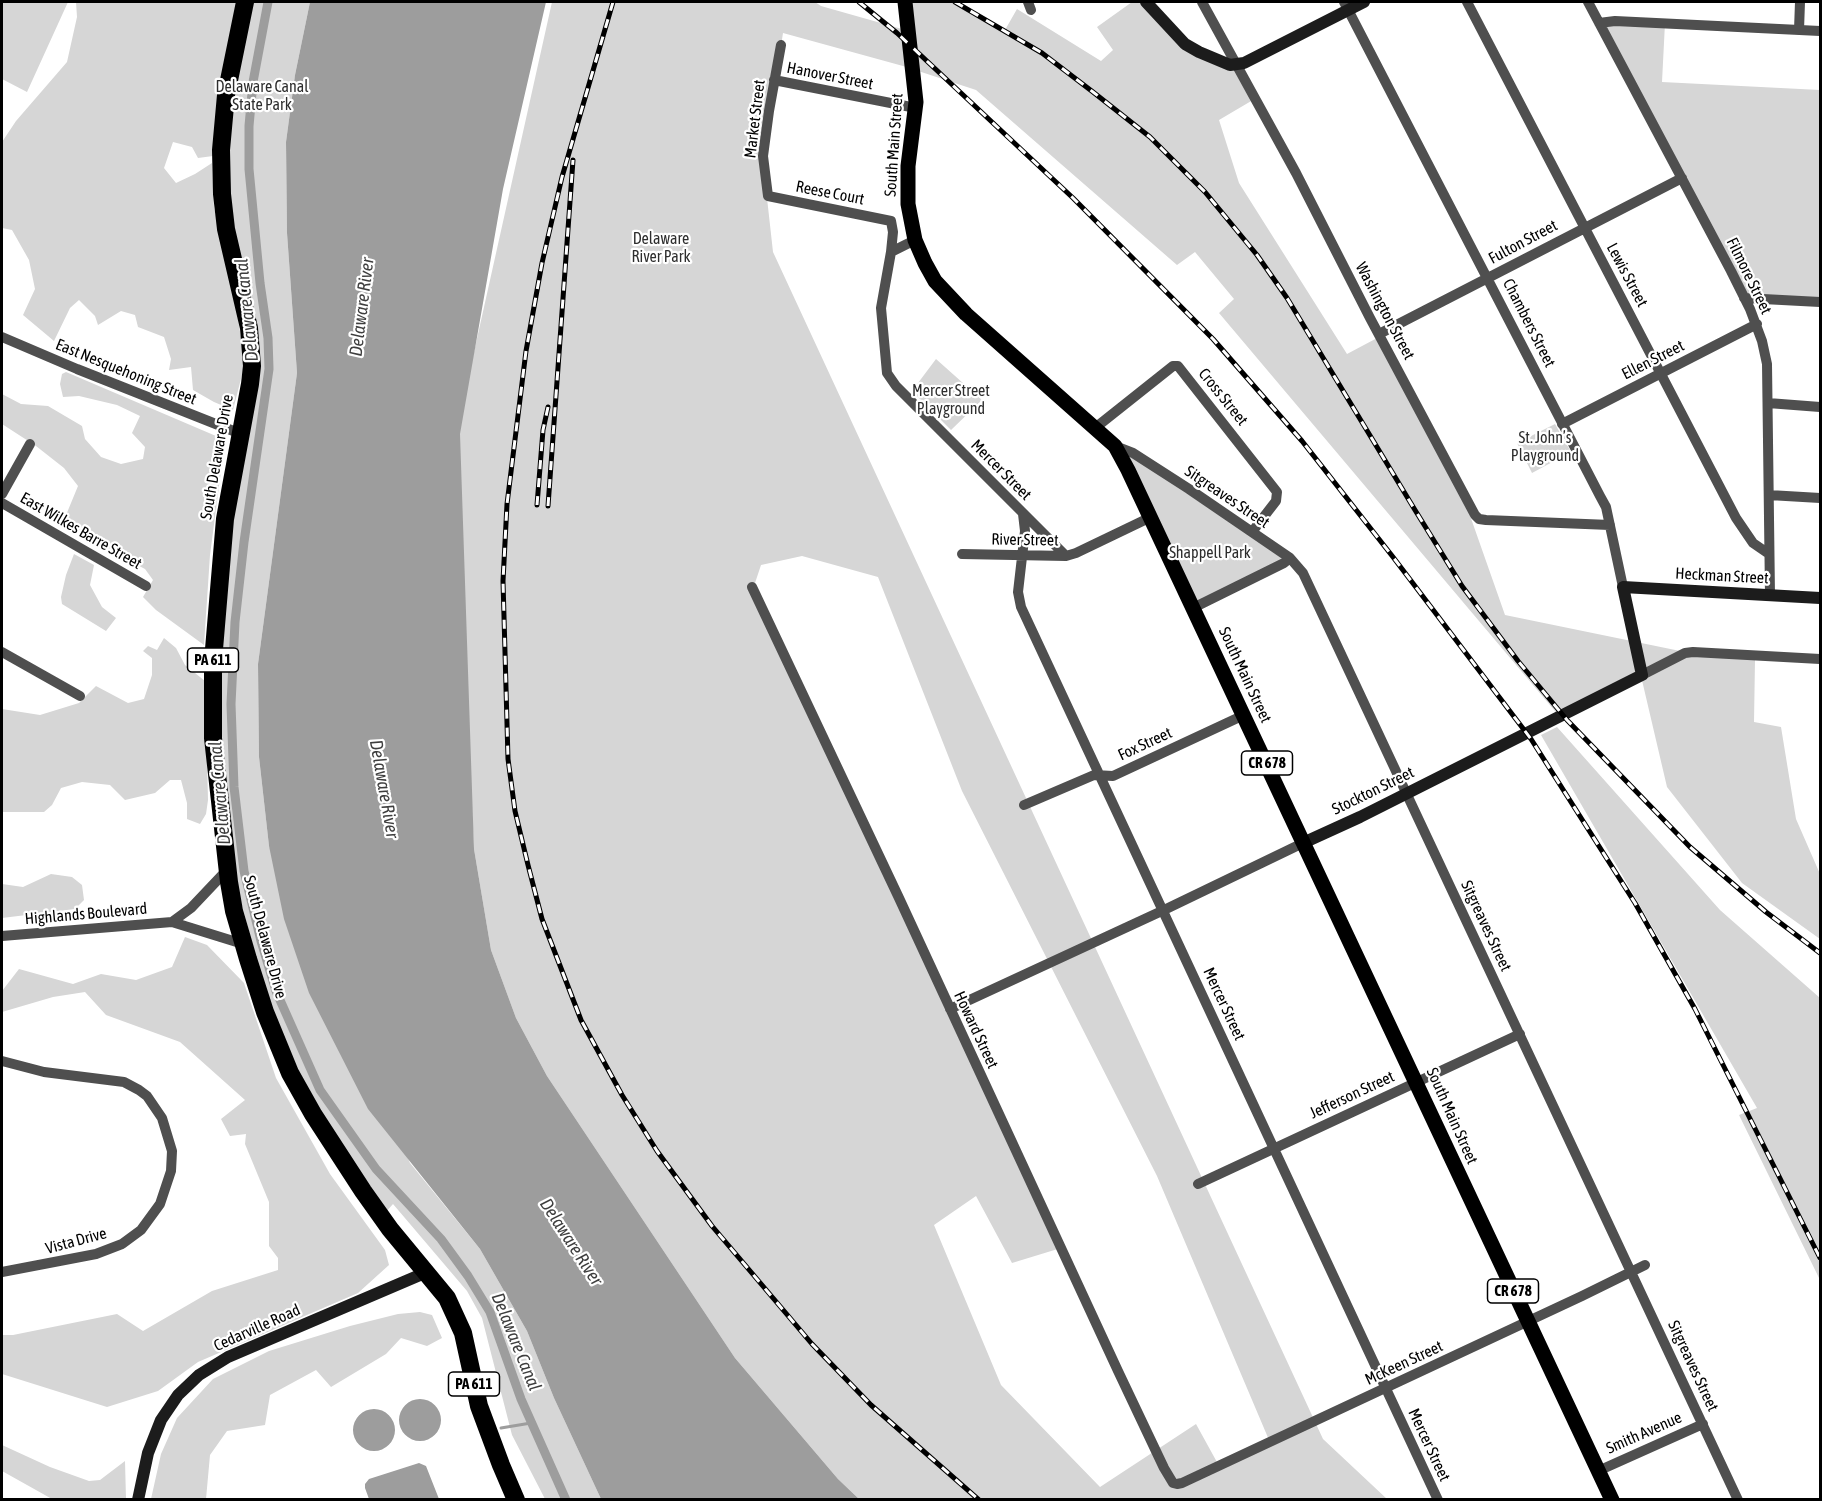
<!DOCTYPE html>
<meta charset="utf-8">
<style>
body{margin:0}
#map{position:relative;width:1822px;height:1501px;overflow:hidden;background:#fff;font-family:"Asap Condensed",sans-serif}
canvas{display:block}
.frame{position:absolute;inset:0;border:3px solid #000;pointer-events:none}
</style>
<div id="map">
<canvas width="1822" height="1501"></canvas>
<div class="frame"></div>
</div>
<script>
const g = document.querySelector('canvas').getContext('2d');
g.lineJoin = 'round';
function fillPath(path, color) {
  g.fillStyle = color;
  g.fill(path, 'evenodd');
}
function toPath(rows) {
  const path = new Path2D();
  for (const r of rows) {
    if (r.length === 3) {
      path.moveTo(r[0] + r[2], r[1]);
      path.arc(r[0], r[1], r[2], 0, 2 * Math.PI);
      continue;
    }
    path.moveTo(r[0], r[1]);
    for (let i = 2; i < r.length; i += 2) path.lineTo(r[i], r[i + 1]);
  }
  return path;
}
function strokePath(path, color, width, dash) {
  g.strokeStyle = color;
  g.lineWidth = width;
  g.lineCap = dash ? 'butt' : 'round';
  g.setLineDash(dash || []);
  g.stroke(path);
}
function write(font, color, halo, rows, align = 'center') {
  g.font = font + ' "Asap Condensed",sans-serif';
  g.lineWidth = 4.5;
  g.setLineDash([]);
  g.textBaseline = 'middle';
  g.strokeStyle = halo;
  g.fillStyle = color;
  for (const [text, x, y, turn = 0] of rows) {
    g.save();
    g.translate(x, y);
    g.rotate((+turn || 0) * Math.PI / 180);
    g.textAlign = isNaN(turn) ? turn : align;
    if (halo) g.strokeText(text, 0, 0);
    g.fillText(text, 0, 0);
    g.restore();
  }
}
fillPath(toPath([
 [2,2,68,2,27,92,2,79],
 [76,2,238,2,213,156,198,158,192,147,173,142,164,168,176,183,195,174,212,163,214,208,231,275,245,363,233,410,214,402,193,390,191,367,169,370,171,359,164,337,138,327,135,315,121,311,98,325,95,316,79,300,70,308,54,341,23,315,35,289,29,260,12,230,2,228,2,142,16,121,67,62,77,17],
 [251,2,310,2,295,75,286,142,287,233,297,373,258,664,259,757,269,846,410,1163,480,1249,527,1331,554,1398,601,1499,545,1499,512,1435,482,1318,467,1291,393,1204,386,1212,308,1094,265,990,231,865,218,677,231,523,254,395,229,200,228,130],
 [552,2,815,2,821,6,909,31,904,2,953,2,1005,30,1017,9,1101,61,1113,50,1097,27,1132,2,1146,2,1184,42,1239,63,1258,97,1219,120,1239,183,1347,354,1379,337,1467,507,1505,615,1685,652,1755,660,1754,722,1781,727,1796,819,1820,874,1820,939,1742,883,1667,787,1641,676,1560,717,1219,313,1234,299,1195,252,1177,265,976,90,903,66,783,33,763,162,773,252,1323,1439,1387,1499,859,1499,838,1479,735,1358,547,1076,516,1018,491,950,474,849,469,748,447,473],
 [802,556,878,577,962,791,1157,1176,1269,1440,1218,1464,1196,1424,1100,1487,1001,1385,934,1225,976,1196,1012,1263,1061,1248,751,595,761,565],
 [1600,21,1665,23,1662,82,1820,90,1820,302,1748,300],
 [936,359,982,400,951,430,912,391],
 [66,372,216,436,224,448,210,555,204,645,156,610,143,597,153,580,145,569,118,555,64,520,78,486,64,468,36,446,2,424,2,394,21,404,48,406,82,426,85,439,101,457,121,464,143,459,145,447,132,433,140,416,117,405,79,396,63,397,60,384,62,374],
 [1555,424,1571,452,1532,473,1517,443],
 [1115,446,1290,558,1193,608],
 [74,554,94,565,90,585,102,607,116,618,106,631,62,604,61,597,66,575],
 [164,638,176,648,185,665,205,681,208,800,206,814,200,824,187,819,187,803,181,780,170,780,155,793,125,800,110,785,82,782,61,788,52,805,44,812,2,812,2,709,40,715,79,703,96,686,128,703,144,699,152,675,152,658,143,651,148,646,157,650],
 [1557,727,1720,910,1820,998,1820,1280,1739,1115,1757,1108,1541,735],
 [51,874,72,877,82,885,84,900,75,909,2,918,2,884,23,887],
 [185,937,207,945,244,983,276,1078,330,1174,385,1250,389,1265,358,1293,198,1362,158,1391,107,1407,2,1374,2,1335,13,1335,117,1314,143,1331,212,1291,278,1270,278,1258,269,1246,269,1202,245,1144,246,1134,230,1136,221,1119,245,1100,180,1042,106,1015,85,992,53,997,2,1012,2,991,19,969,73,984,101,974,136,980,172,967],
 [420,1312,432,1315,442,1338,427,1346,401,1338,386,1354,331,1387,316,1370,270,1395,265,1425,227,1431,210,1455,206,1499,151,1499,161,1454,177,1418,213,1379,269,1351,350,1326,398,1314],
 [2,1445,50,1467,89,1481,100,1480,125,1461,126,1499,52,1499,2,1471]
]), '#d6d6d6');
fillPath(toPath([
 [310,2,546,2,503,189,460,434,474,849,491,950,516,1018,547,1076,735,1358,838,1479,859,1499,601,1499,554,1398,527,1331,480,1249,368,1109,309,993,284,919,269,846,259,757,258,664,297,373,287,233,286,142,295,75],
 [420,1420,21],
 [374,1430,21],
 [419,1463,426,1466,439,1499,369,1499,365,1488,365,1484,369,1479]
]), '#9d9d9d');
strokePath(toPath([
 [501,1428,531,1423]
]), '#9d9d9d', 3);
strokePath(toPath([
 [268,2,253,82,249,126,249,169,260,283,268,338,269,369,244,542,235,622,231,704,234,787,244,871,261,941,276,991,320,1090,376,1169,441,1239,468,1276,490,1312,521,1399,566,1500]
]), '#9d9d9d', 9);
strokePath(toPath([
 [1028,2,1031,10],
 [1202,2,1296,173,1370,318,1475,515,1479,519,1486,520,1610,525],
 [1344,2,1600,496,1606,507,1623,587],
 [1467,2,1736,518,1753,543,1769,554],
 [1588,2,1731,271,1750,309,1762,341,1767,364,1770,595],
 [1599,23,1615,21,1820,31],
 [1799,30,1800,2],
 [781,45,769,111,763,156,768,196,891,221,893,232,891,252,881,308,887,373,896,386,1066,556],
 [774,80,916,108],
 [891,252,915,240],
 [1744,298,1820,302],
 [1379,334,1682,178],
 [2,337,77,369,241,434],
 [1768,403,1820,407],
 [1562,424,1757,324],
 [1095,428,1173,366,1178,366,1277,492,1276,501,1252,532],
 [1115,446,1133,453,1189,489,1290,558,1303,573,1738,1500],
 [2,494,30,444],
 [1769,495,1820,498],
 [2,503,146,586],
 [1023,514,1025,531,1018,592,1021,607,1438,1500],
 [962,554,1066,556,1076,553,1151,517],
 [752,587,899,898,1118,1371,1164,1468,1173,1483,1177,1484,1182,1483,1582,1296,1645,1265],
 [1193,608,1284,563,1290,558],
 [2,652,80,696],
 [1642,675,1685,653,1693,652,1820,659],
 [1024,805,1094,775,1113,776,1244,715],
 [172,922,191,908,227,870],
 [2,936,172,922,243,944],
 [950,1009,1164,910,1303,843],
 [2,1061,44,1072,124,1082,139,1090,147,1096,162,1118,172,1151,171,1171,160,1204,141,1230,122,1244,96,1254,2,1272],
 [1198,1184,1520,1034],
 [1598,1471,1703,1424]
]), '#4f4f4f', 10);
strokePath(toPath([
 [1146,2,1185,44,1199,52,1230,65,1244,63,1364,2],
 [1303,843,1360,817,1642,675,1623,587,1820,598],
 [138,1500,148,1453,161,1420,178,1395,199,1375,228,1357,427,1272]
]), '#1c1c1c', 12);
strokePath(toPath([
 [905,2,916,102,908,166,908,204,915,240,925,263,935,281,966,314,1115,446,1128,470,1612,1500]
]), '#000', 15);
strokePath(toPath([
 [245,2,226,95,221,150,222,194,226,229,249,328,252,366,250,384,225,519,213,661,213,738,229,882,234,911,248,959,265,1012,290,1073,313,1114,363,1191,390,1229,447,1298,463,1333,479,1406,501,1465,516,1500]
]), '#000', 18);
const rail = toPath([
 [613,2,562,177,542,263,526,351,507,504,503,581,508,759,515,811,528,865,542,919,581,1020,622,1095,657,1151,712,1226,812,1344,871,1405,979,1500],
 [859,2,897,33,1073,198,1213,339,1302,441,1393,557,1531,739,1635,903,1695,1009,1820,1258],
 [955,2,1042,53,1093,92,1150,137,1205,192,1257,255,1287,298,1415,510,1462,586,1518,661,1567,720,1690,847,1766,912,1820,953],
 [537,505,543,430,548,407],
 [548,506,573,160]
]);
strokePath(rail, '#000', 5);
strokePath(rail, '#fff', 3, [9]);
for (const [x, y, w] of [
 [213,660,51],
 [1267,763,51],
 [1513,1291,51],
 [474,1384,51]
]) {
  const box = new Path2D();
  box.roundRect(x - w / 2, y - 12, w, 24, 4.5);
  g.fillStyle = '#fff';
  g.fill(box);
  strokePath(box, '#000', 1.5);
}
write('bold 15px', '#000', null, [
 ["PA 611",213,660],
 ["CR 678",1267,763],
 ["CR 678",1513,1291],
 ["PA 611",474,1384]
]);
write('16px', '#000', '#fff', [
 ["Hanover Street",830,76,11],
 ["Market Street",755,119,-83],
 ["South Main Street",894,145,-86],
 ["Reese Court",830,193,11],
 ["Fulton Street",1523,242,-28],
 ["Lewis Street",1627,275,62],
 ["Filmore Street",1749,276,64],
 ["Washington Street",1385,311,62],
 ["Chambers Street",1529,323,63],
 ["Ellen Street",1653,360,-27],
 ["East Nesquehoning Street",126,372,22],
 ["Cross Street",1223,397,51],
 ["South Delaware Drive",217,457,-80],
 ["Mercer Street",1001,470,45],
 ["Sitgreaves Street",1227,497,34],
 ["East Wilkes Barre Street",81,531,30],
 ["River Street",1025,540,1],
 ["Heckman Street",1722,576,3],
 ["South Main Street",1245,675,65],
 ["Fox Street",1145,744,-25],
 ["Stockton Street",1373,791,-26],
 ["Highlands Boulevard",86,914,-5],
 ["Sitgreaves Street",1486,926,65],
 ["South Delaware Drive",265,937,75],
 ["Mercer Street",1224,1004,65],
 ["Howard Street",976,1030,65],
 ["Jefferson Street",1352,1095,-25],
 ["South Main Street",1452,1116,66],
 ["Vista Drive",76,1241,-15],
 ["Cedarville Road",257,1328,-24],
 ["McKeen Street",1404,1363,-25],
 ["Sitgreaves Street",1693,1366,65],
 ["Smith Avenue",1644,1433,-24],
 ["Mercer Street",1429,1445,65]
]);
write('16px', '#2d2d2d', '#fff', [
 ["Delaware Canal",262,87],
 ["State Park",262,105],
 ["Delaware",661,239],
 ["River Park",661,257],
 ["Mercer Street",951,391],
 ["Playground",951,409],
 ["St. John’s",1545,438],
 ["Playground",1545,456],
 ["Shappell Park",1210,553]
]);
write('italic 18px', '#3e3e3e', '#fff', [
 ["Delaware River",362,307,-83],
 ["Delaware Canal",247,310,-96],
 ["Delaware River",384,789,80],
 ["Delaware Canal",220,793,-95],
 ["Delaware River",571,1242,57],
 ["Delaware Canal",516,1342,68]
]);
</script>
